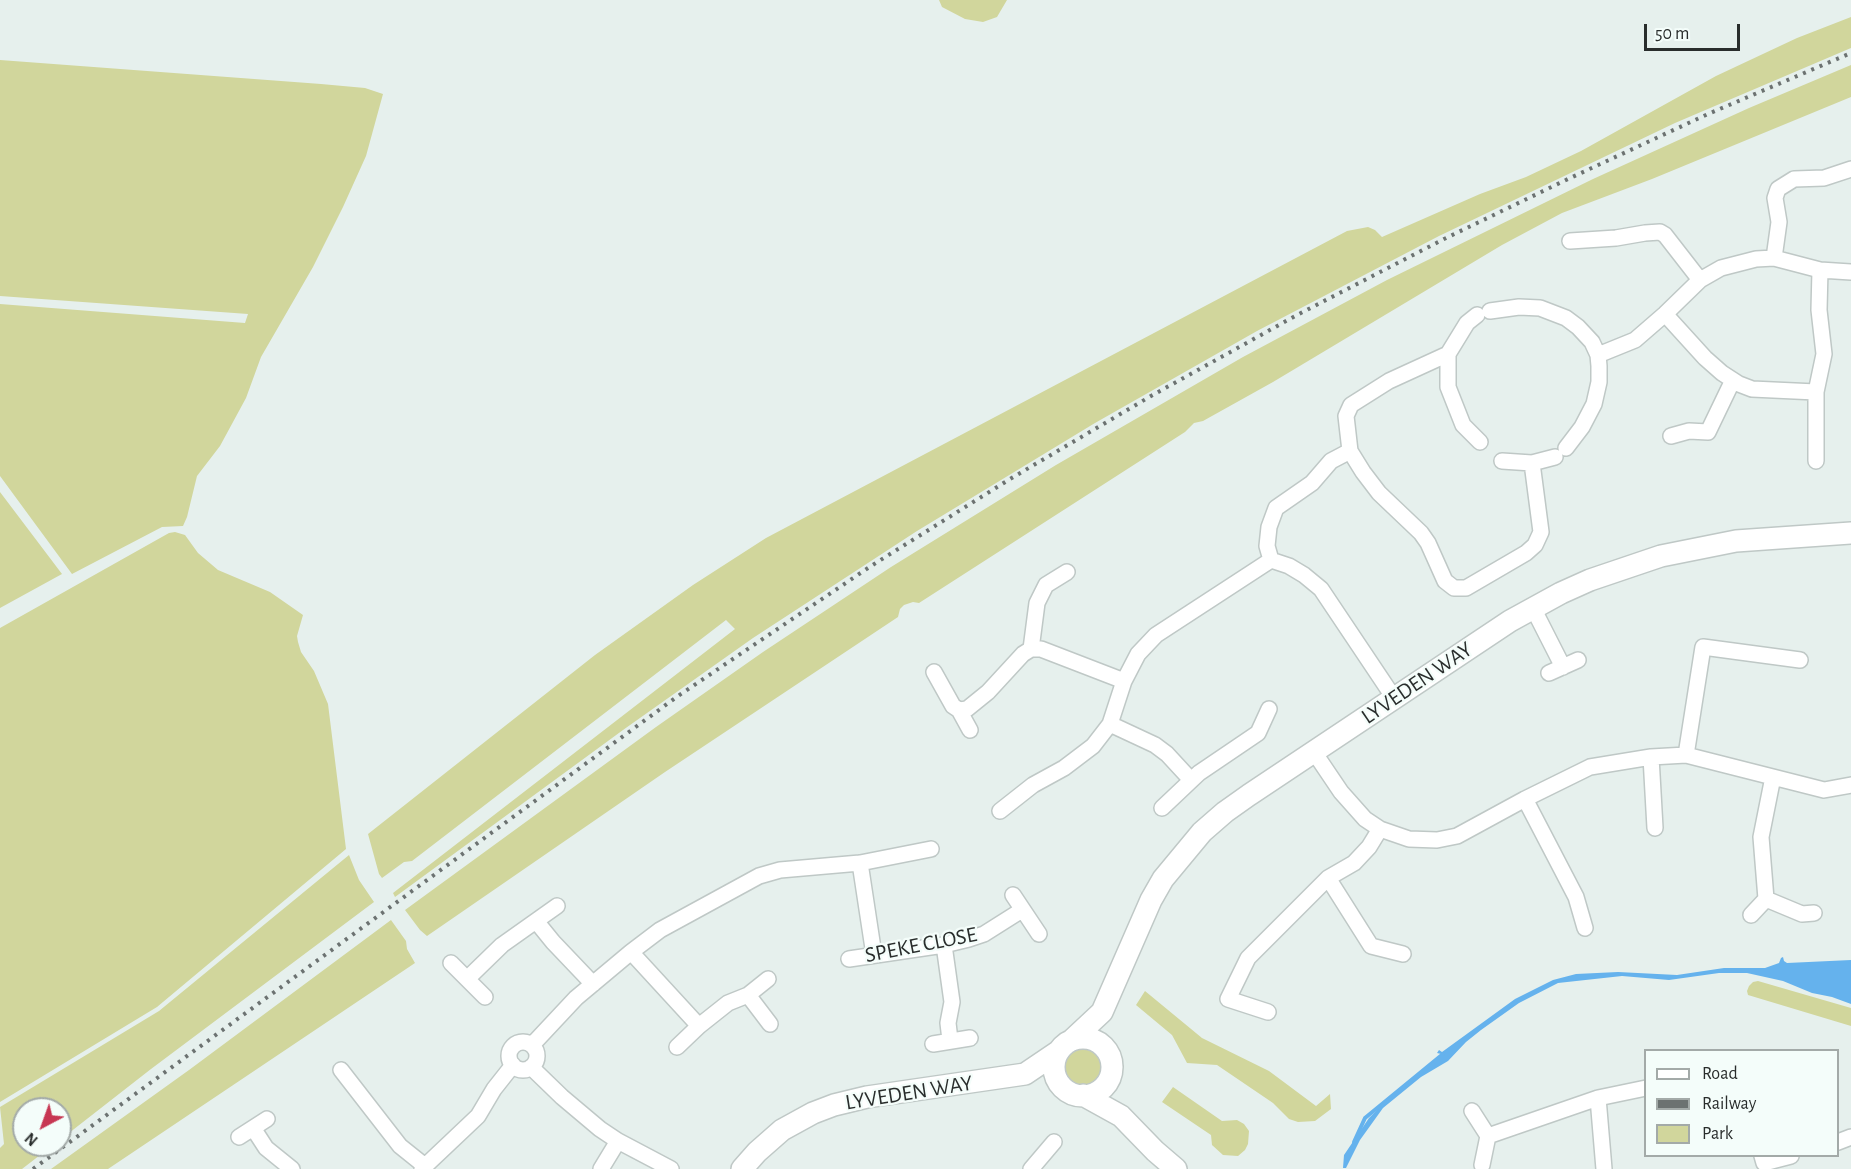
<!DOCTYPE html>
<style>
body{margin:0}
#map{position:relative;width:1851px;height:1169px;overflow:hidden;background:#e6f0ed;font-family:"Alegreya Sans",sans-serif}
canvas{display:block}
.legend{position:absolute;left:1644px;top:1049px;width:195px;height:108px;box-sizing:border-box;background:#f4fdfa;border:2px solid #a3aaa8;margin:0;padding:8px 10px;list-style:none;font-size:18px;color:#292d2c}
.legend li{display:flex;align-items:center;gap:12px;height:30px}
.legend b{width:30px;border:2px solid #a3aaa8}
.north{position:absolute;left:12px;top:1097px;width:60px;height:60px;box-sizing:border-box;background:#f4fdfa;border:2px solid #a3aaa8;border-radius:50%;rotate:221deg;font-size:16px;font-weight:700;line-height:24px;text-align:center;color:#292d2c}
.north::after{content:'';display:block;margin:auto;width:21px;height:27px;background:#c73753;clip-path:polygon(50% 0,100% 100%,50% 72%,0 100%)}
.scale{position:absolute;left:1644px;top:24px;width:96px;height:27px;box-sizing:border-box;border:3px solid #292d2c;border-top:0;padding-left:8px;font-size:18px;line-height:21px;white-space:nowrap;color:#292d2c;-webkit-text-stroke:4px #f4fdfa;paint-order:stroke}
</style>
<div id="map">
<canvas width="1851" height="1169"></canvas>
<ul class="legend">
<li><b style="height:8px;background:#fff"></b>Road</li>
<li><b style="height:8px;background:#6c7271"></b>Railway</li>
<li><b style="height:16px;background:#d1d69c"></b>Park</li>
</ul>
<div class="north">N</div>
<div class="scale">50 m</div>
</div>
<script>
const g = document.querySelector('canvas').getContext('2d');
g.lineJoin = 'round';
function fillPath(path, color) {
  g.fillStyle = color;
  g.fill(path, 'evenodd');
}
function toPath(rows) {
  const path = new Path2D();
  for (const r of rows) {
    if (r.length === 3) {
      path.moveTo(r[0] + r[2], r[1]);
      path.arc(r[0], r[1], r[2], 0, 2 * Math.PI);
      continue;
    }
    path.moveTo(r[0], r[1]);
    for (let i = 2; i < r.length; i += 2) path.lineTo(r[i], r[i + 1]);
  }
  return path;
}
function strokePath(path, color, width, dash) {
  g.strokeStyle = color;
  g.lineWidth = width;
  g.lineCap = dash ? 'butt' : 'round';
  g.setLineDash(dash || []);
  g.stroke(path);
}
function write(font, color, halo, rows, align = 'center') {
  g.font = font + ' "Alegreya Sans",sans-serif';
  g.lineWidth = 4.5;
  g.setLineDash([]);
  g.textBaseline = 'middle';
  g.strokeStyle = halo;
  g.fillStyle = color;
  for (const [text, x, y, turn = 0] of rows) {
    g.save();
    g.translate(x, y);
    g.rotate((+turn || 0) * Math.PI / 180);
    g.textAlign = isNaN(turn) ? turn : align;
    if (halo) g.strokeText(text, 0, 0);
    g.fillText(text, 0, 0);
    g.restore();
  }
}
fillPath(toPath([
 [939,0,1007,0,997,17,983,22,965,19,942,7],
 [1851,17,1851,48,1675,123,1439,236,1257,331,1095,423,917,531,753,638,623,730,395,897,393,893,735,629,726,620,412,861,404,862,382,878,379,874,368,834,595,655,693,585,766,538,1347,231,1368,227,1375,230,1382,237,1480,194,1526,177,1581,151,1716,76,1797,38],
 [0,60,321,84,365,88,383,94,366,156,343,207,313,267,261,357,246,398,220,446,197,476,187,517,183,526,162,527,72,574,0,476,0,304,245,323,248,314,0,296],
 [1851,65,1851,97,1652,179,1562,213,1502,245,1273,382,1203,421,1194,423,1185,432,919,603,913,602,904,605,900,609,898,617,665,772,427,936,420,930,405,910,656,727,763,652,891,567,1056,465,1243,357,1387,280,1593,179,1749,108],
 [0,492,62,574,0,608],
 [175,532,185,535,198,553,218,570,270,592,303,615,297,636,298,642,301,652,314,671,328,704,346,849,157,1007,0,1102,0,628,169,533],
 [349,855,359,880,374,902,151,1069,60,1140,60,1109,24,1109,24,1145,53,1145,22,1169,0,1169,0,1148,4,1144,0,1107,159,1011],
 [391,920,406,941,407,949,415,963,108,1169,51,1169,189,1070],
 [1758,981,1851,1008,1851,1026,1748,995,1747,991,1749,986,1753,982],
 [1145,991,1202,1038,1269,1071,1316,1106,1330,1094,1331,1109,1315,1121,1298,1122,1289,1119,1273,1103,1217,1065,1187,1063,1172,1035,1136,1005],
 [1082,1067,20],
 [1173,1087,1222,1121,1237,1120,1244,1124,1249,1131,1248,1144,1245,1150,1238,1156,1223,1155,1212,1145,1211,1135,1162,1102]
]), '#d1d69c');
fillPath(toPath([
 [1783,957,1784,961,1787,963,1851,960,1851,1004,1832,997,1812,993,1783,981,1747,973,1719,973,1669,980,1622,976,1558,983,1519,1003,1481,1030,1466,1042,1448,1061,1421,1077,1383,1108,1360,1140,1346,1168,1343,1168,1344,1155,1369,1118,1379,1108,1437,1060,1441,1054,1437,1053,1439,1050,1442,1052,1515,999,1553,980,1576,974,1618,972,1677,975,1724,968,1765,968,1779,963,1781,958]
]), '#65b2ed');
strokePath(toPath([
 [1354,1142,1365,1118,1443,1054]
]), '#65b2ed', 4);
const street = toPath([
 [1570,241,1616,238,1645,233,1660,232,1665,235,1700,280],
 [1774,258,1779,222,1775,198,1778,189,1794,179,1824,178,1851,169],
 [1490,311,1519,307,1540,308,1566,318,1578,327,1592,342,1598,355,1599,366,1599,382,1594,404,1582,427,1566,448],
 [1665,314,1705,358,1722,373,1739,384,1752,389,1816,392],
 [1477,315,1467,323,1448,354,1448,387,1463,425,1480,442],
 [1448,354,1389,381,1351,405,1346,416,1350,451,1363,472,1379,493,1421,533,1428,543,1445,581,1454,588,1466,588,1526,553,1535,545,1541,532,1532,463],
 [1598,355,1635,340,1665,314,1700,280,1721,268,1756,259,1774,258,1820,270,1851,272],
 [1671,436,1689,431,1708,432,1733,380],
 [1502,461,1532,463,1555,457],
 [1816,461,1816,392,1824,354,1819,310,1820,270],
 [1271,560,1267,546,1269,527,1276,508,1312,483,1331,461,1350,451],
 [1533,608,1563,667],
 [1031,649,1037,603,1046,585,1067,572],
 [934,672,953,706,959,710,967,709,988,692,1023,654,1031,649,1041,649,1124,681],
 [1549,673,1578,660],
 [959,710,970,730],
 [1110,724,1155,745,1167,754,1191,780],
 [1314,752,1341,792,1365,819,1380,829,1409,839,1437,840,1457,836,1525,799,1590,767,1651,757,1686,755,1824,790,1851,785],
 [1686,755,1703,647,1800,660],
 [1651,757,1655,828],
 [1773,777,1761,837,1766,899,1802,914,1814,913],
 [1525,799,1576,897,1585,928],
 [1162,808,1199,773,1258,733,1269,709],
 [1000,811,1033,785,1064,768,1093,746,1110,724,1124,681,1138,654,1156,635,1271,560,1289,566,1304,575,1321,589,1394,698],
 [860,863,874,955],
 [1328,878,1371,946,1403,954],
 [1013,895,1039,934],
 [1751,915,1766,899],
 [536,921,553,942,593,984],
 [944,945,952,1002,948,1023,950,1040],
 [631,952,699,1026],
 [849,959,944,945,969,939,984,934,1022,910],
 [451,963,485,997],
 [467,979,502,945,557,906],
 [748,995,770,1024],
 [1268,1012,1228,999,1248,958,1328,878,1354,863,1369,847,1380,829],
 [523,1056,14],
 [933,1044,970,1038],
 [532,1045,576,998,631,952,660,930,759,876,780,870,860,863,931,849],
 [677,1047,699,1026,728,1003,748,995,768,979],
 [531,1067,562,1097,600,1129,618,1141,671,1169],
 [341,1070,400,1146,425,1166],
 [1598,1098,1604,1169],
 [1472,1111,1488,1136,1598,1098,1646,1088],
 [253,1128,266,1148,292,1169],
 [239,1137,267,1119],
 [1838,1142,1851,1137],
 [1762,1156,1764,1163,1791,1156],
 [1482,1165,1488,1136],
 [422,1169,478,1116,494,1089,513,1065],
 [601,1169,618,1141],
 [1031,1169,1054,1142]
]);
const secondary = toPath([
 [1083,1067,29],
 [1072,1040,1102,1012,1151,900,1163,879,1202,832,1225,812,1249,795,1510,621,1561,593,1590,580,1661,556,1736,541,1851,533],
 [1083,1095,1121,1116,1155,1151,1176,1169],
 [742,1169,757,1152,782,1130,813,1113,834,1105,867,1097,1025,1074,1059,1051]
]);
strokePath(street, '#bfc8c6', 18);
strokePath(secondary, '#bfc8c6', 24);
strokePath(street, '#fff', 15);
strokePath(secondary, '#fff', 21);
strokePath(toPath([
 [33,1169,678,696,871,566,1010,479,1151,396,1297,315,1444,239,1568,179,1708,114,1851,53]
]), '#6c7271', 4, [3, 6]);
write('22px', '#292d2c', '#f4fdfa', [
 ["LYVEDEN WAY",1417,683,-34],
 ["SPEKE CLOSE",921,945,-11],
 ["LYVEDEN WAY",909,1093,-9]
]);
</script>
